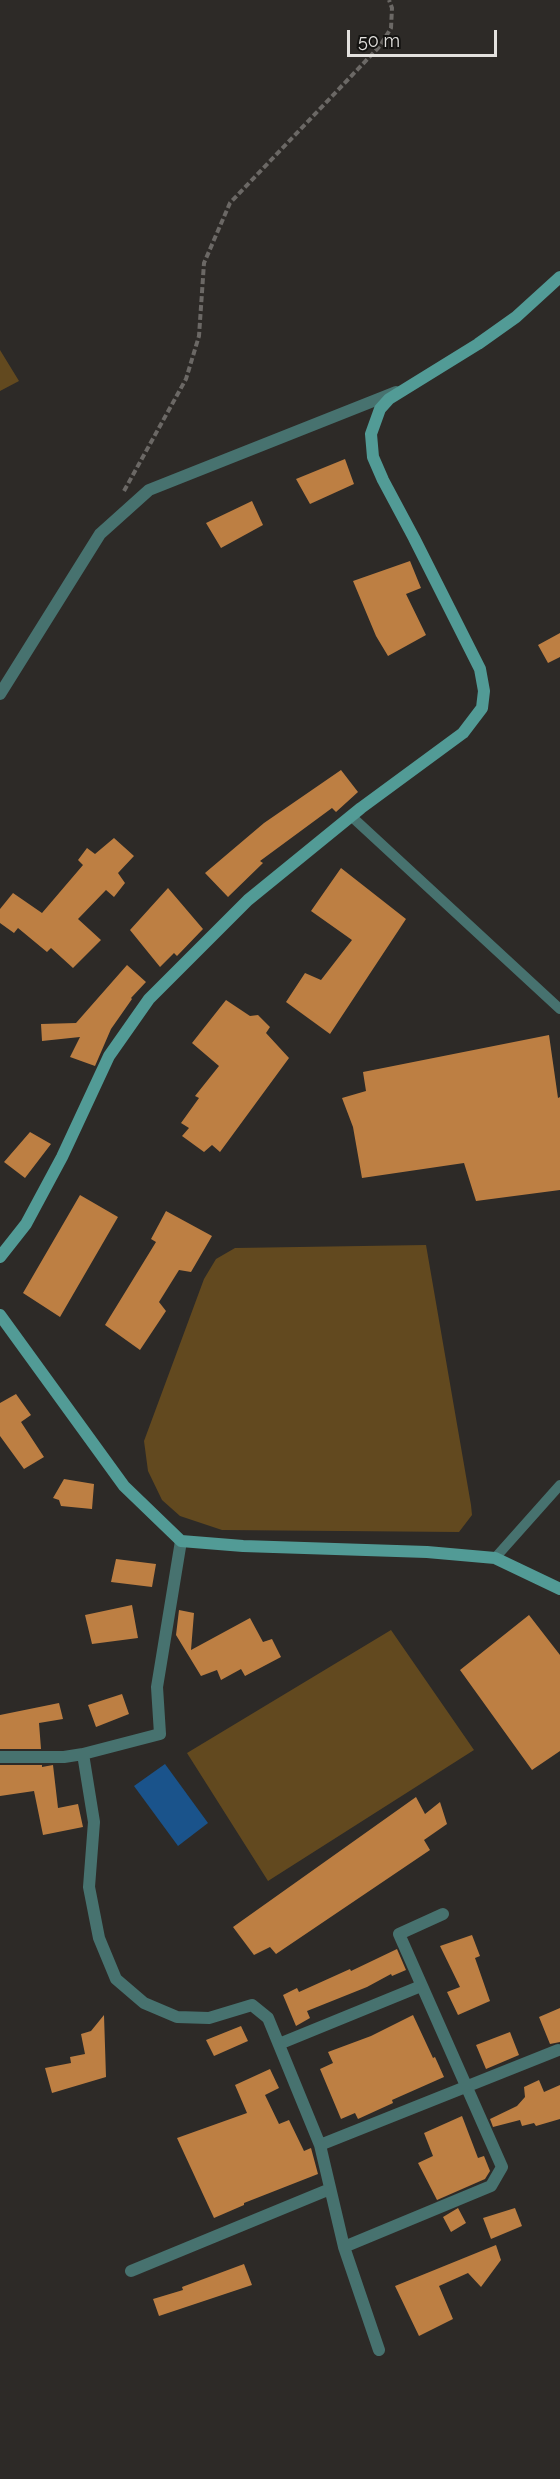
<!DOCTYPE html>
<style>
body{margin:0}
#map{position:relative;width:560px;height:2479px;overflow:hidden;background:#2d2a27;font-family:Raleway,sans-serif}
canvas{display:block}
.scale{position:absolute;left:347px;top:30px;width:150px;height:27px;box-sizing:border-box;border:3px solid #e3e1de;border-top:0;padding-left:8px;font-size:18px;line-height:21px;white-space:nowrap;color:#e3e1de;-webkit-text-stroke:4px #141311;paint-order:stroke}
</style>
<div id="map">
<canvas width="560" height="2479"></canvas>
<div class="scale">50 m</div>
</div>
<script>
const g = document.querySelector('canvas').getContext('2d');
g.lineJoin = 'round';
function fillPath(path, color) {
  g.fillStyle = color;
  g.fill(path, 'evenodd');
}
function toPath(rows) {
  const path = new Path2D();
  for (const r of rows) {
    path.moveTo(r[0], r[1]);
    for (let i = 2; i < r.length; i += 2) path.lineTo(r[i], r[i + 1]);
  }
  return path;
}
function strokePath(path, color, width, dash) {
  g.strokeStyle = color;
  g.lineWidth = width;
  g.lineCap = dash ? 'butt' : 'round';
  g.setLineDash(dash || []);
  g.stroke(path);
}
fillPath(toPath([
 [0,350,19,381,0,391],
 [426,1245,471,1505,472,1515,459,1532,222,1530,180,1516,162,1500,148,1471,144,1441,204,1279,216,1259,235,1248],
 [391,1630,474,1750,268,1881,187,1753]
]), '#62491f');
fillPath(toPath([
 [165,1764,208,1823,178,1846,134,1786]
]), '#1a538b');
fillPath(toPath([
 [345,459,354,484,310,504,296,479],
 [252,501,263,525,221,548,206,523],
 [410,561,421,588,406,594,426,635,388,656,376,636,353,581],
 [560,633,560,657,548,663,538,645],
 [341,770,358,792,336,812,332,808,260,861,263,863,228,897,205,873,264,823],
 [114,838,134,856,118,873,125,883,114,897,106,890,78,919,101,940,73,968,51,948,47,952,18,928,14,933,0,923,0,909,13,893,42,913,83,865,78,860,87,848,95,854],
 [341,868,406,919,330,1034,286,1002,305,973,321,980,352,940,311,911],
 [168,888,203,929,177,956,174,953,160,967,130,930],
 [127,965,146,982,131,998,132,999,111,1029,95,1066,70,1057,80,1037,42,1041,41,1024,76,1023],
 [226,1000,250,1016,258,1015,270,1027,266,1033,289,1058,220,1152,212,1145,204,1152,182,1136,189,1128,181,1123,199,1098,195,1096,219,1066,192,1043],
 [549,1035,558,1098,560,1097,560,1190,476,1201,464,1163,362,1178,353,1127,342,1098,366,1091,363,1072],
 [30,1132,51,1144,25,1178,4,1162],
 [80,1195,118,1217,60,1317,23,1293],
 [166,1211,212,1236,191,1272,179,1270,159,1302,166,1311,140,1350,105,1325,156,1242,151,1239],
 [16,1394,31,1415,21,1422,44,1457,24,1469,0,1436,0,1403],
 [64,1479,94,1484,92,1509,61,1506,59,1500,53,1498],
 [116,1559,156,1564,152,1587,111,1582],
 [132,1605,138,1638,92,1644,85,1615],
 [179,1610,194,1613,191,1650,250,1618,263,1642,272,1639,281,1657,245,1676,241,1669,221,1680,217,1670,201,1676,176,1635],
 [529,1615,560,1655,560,1751,532,1770,460,1670],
 [122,1694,129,1714,96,1727,88,1705],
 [59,1703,63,1719,39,1723,41,1749,0,1749,0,1715],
 [0,1765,42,1765,42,1767,53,1765,58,1808,78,1804,83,1827,43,1835,34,1791,0,1796],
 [416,1797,425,1814,440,1802,447,1824,424,1840,430,1850,276,1954,270,1947,254,1955,233,1927],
 [472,1935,480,1956,475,1958,490,2001,458,2015,447,1992,460,1987,440,1946],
 [397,1949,406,1970,392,1976,391,1974,367,1987,307,2011,310,2018,296,2026,283,1995,297,1988,299,1992,350,1969,351,1971],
 [560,2008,560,2042,550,2044,539,2017],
 [104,2015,106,2077,52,2093,45,2068,71,2063,70,2057,85,2054,81,2034,91,2031],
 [413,2015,433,2058,435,2057,444,2077,392,2100,393,2103,358,2119,355,2113,341,2119,320,2069,333,2063,328,2052,371,2036],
 [241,2026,248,2041,214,2056,206,2040],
 [510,2032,519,2055,486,2069,476,2045],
 [270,2069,279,2088,265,2095,279,2124,289,2120,304,2151,311,2148,318,2174,244,2203,244,2205,214,2218,177,2138,247,2113,235,2085],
 [539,2080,544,2092,560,2085,560,2119,536,2126,534,2123,522,2126,520,2120,493,2127,490,2119,517,2106,525,2097,524,2087],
 [462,2116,478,2158,484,2156,490,2171,485,2179,437,2200,418,2163,433,2156,424,2133],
 [458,2208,466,2223,451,2232,443,2217],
 [515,2208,522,2226,491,2239,483,2218],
 [496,2245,501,2260,481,2287,468,2273,439,2286,453,2319,419,2336,395,2286],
 [244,2264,252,2285,159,2316,153,2299,183,2290,182,2287]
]), '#bd7f43');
strokePath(toPath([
 [124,491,186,379,199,336,204,263,230,203,380,46,391,28,392,8,389,0]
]), '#6b6865', 4, [6, 3]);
strokePath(toPath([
 [351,816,560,1009],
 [495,1558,560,1485]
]), '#47726f', 10);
strokePath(toPath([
 [0,694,100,534,149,490,396,392],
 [83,1754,94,1822,89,1887,99,1938,116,1979,144,2003,177,2017,209,2018,252,2005,268,2018,320,2145,344,2247,379,2350],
 [0,1757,64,1757,83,1754,160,1734,157,1687,181,1541],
 [279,2044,421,1986],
 [320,2145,558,2050],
 [344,2247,491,2186,502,2167,399,1934,443,1914],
 [131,2271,330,2189]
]), '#47726f', 12);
strokePath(toPath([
 [0,1257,26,1224,62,1157,109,1056,149,999,248,900,361,808,463,733,482,708,484,691,480,669,414,538,383,480,373,457,371,434,380,409,389,399,478,344,516,317,560,277],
 [0,1315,124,1486,181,1541,243,1546,427,1552,495,1558,560,1589]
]), '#529b96', 12);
</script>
